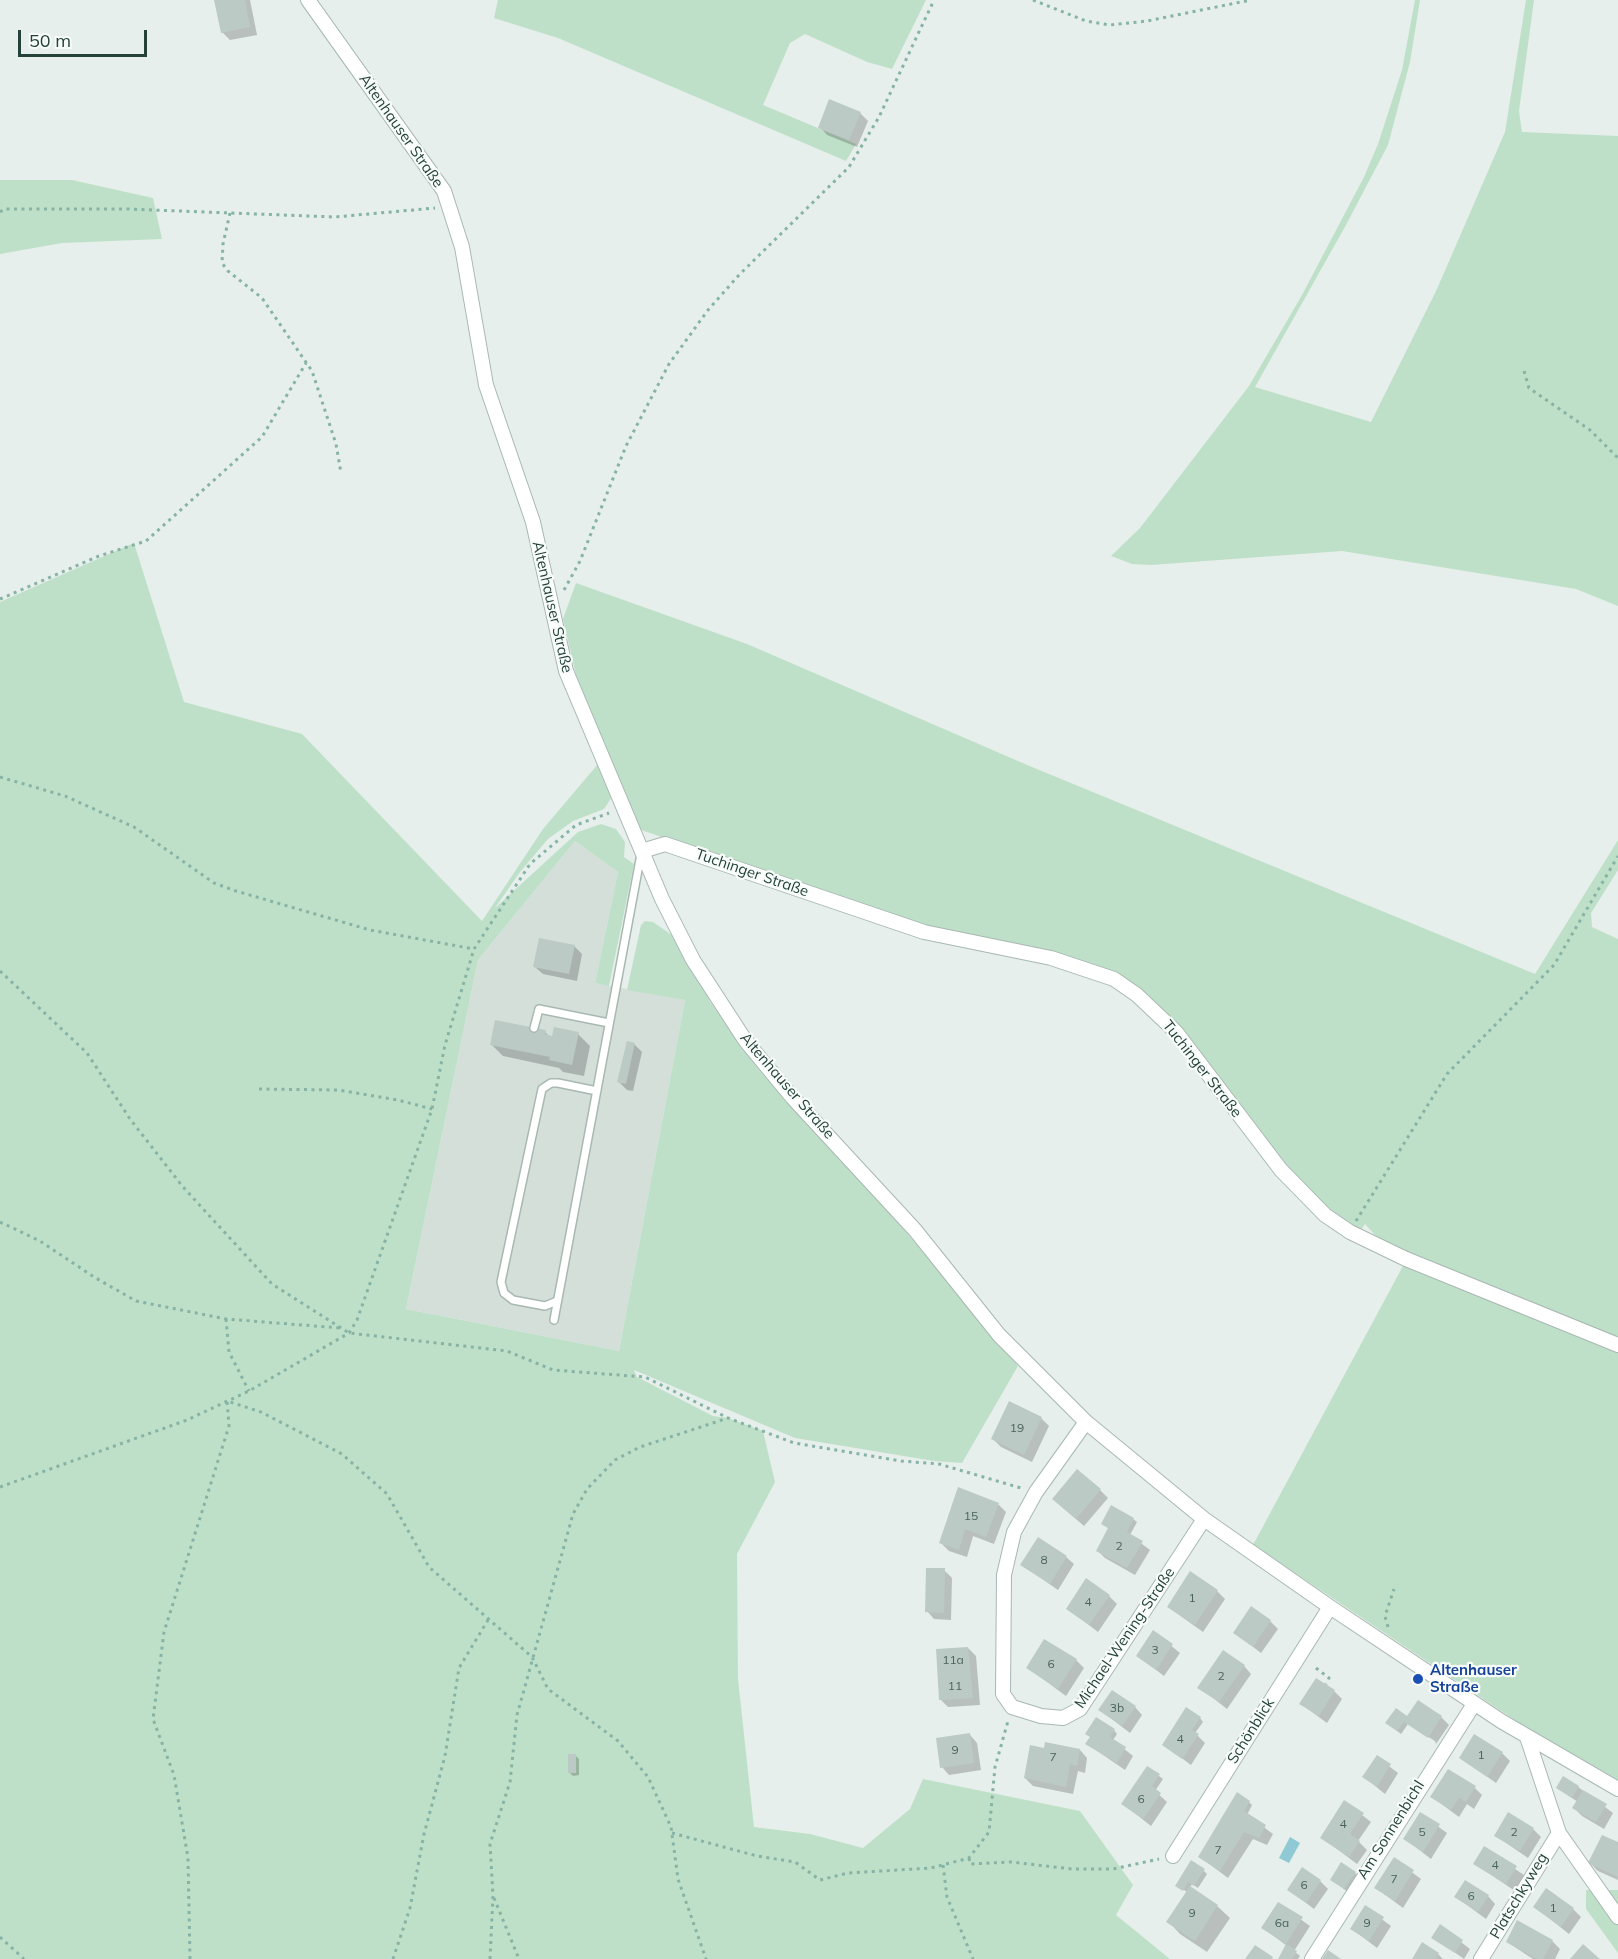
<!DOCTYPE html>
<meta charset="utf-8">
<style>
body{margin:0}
#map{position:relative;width:1618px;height:1959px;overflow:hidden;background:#e6efeb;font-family:Mulish,sans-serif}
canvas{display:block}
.scale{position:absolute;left:18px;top:30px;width:129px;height:27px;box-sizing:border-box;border:3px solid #24423a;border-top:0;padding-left:8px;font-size:18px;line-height:21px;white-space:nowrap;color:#24423a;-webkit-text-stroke:4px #f7fbf9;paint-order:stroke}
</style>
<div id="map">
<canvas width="1618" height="1959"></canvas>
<div class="scale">50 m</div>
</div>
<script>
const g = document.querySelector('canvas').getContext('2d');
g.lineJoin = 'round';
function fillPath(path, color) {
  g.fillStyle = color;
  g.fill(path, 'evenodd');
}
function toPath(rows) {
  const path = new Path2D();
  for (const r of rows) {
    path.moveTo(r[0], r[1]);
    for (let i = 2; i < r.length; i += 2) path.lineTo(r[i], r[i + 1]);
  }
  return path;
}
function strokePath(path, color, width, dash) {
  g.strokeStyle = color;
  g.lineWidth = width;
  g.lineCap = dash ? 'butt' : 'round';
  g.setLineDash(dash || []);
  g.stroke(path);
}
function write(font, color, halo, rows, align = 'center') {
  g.font = font + ' Mulish,sans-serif';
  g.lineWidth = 4.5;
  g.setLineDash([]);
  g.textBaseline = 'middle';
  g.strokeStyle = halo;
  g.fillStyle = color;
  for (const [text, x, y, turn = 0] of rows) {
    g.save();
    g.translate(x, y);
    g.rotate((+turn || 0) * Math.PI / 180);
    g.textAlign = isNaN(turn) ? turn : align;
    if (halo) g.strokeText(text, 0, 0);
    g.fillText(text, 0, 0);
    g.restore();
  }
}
fillPath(toPath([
 [575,841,618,872,595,983,685,1000,619,1351,406,1309,478,960]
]), '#d4dfda');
fillPath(toPath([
 [498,0,926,0,892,69,867,62,805,34,790,43,763,105,856,144,846,161,558,38,494,18],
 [1415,0,1420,0,1410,62,1388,145,1346,225,1255,387,1371,422,1437,289,1505,132,1526,0,1534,0,1519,111,1522,132,1618,136,1618,606,1576,589,1342,551,1151,565,1132,564,1111,556,1140,528,1249,386,1302,295,1364,177,1378,144,1402,70],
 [0,180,72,180,153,198,162,239,62,243,0,254],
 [134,543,184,702,302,734,482,921,543,829,598,764,612,797,604,809,573,821,548,839,520,872,495,908,578,832,601,824,616,829,625,842,624,857,634,864,609,986,595,983,618,872,575,841,478,960,406,1309,619,1351,685,1000,627,990,641,925,645,921,653,922,672,935,708,992,709,1000,757,1067,885,1207,1018,1366,962,1463,934,1461,795,1438,634,1370,637,1377,713,1416,728,1418,763,1431,775,1482,737,1554,738,1679,754,1827,810,1834,863,1848,910,1809,923,1779,1080,1811,1133,1885,1116,1915,1170,1959,0,1959,0,602],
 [576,583,747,644,1032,767,1535,974,1618,840,1618,870,1591,913,1592,927,1618,939,1618,1339,1395,1248,1375,1235,1365,1224,1359,1233,1313,1198,1135,988,944,932,641,830,637,824,576,675,563,619],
 [1404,1264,1618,1349,1618,1780,1518,1722,1253,1545],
 [1586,1890,1618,1890,1618,1953,1586,1909]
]), '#bfe0c8');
fillPath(toPath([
 [1290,1837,1300,1843,1289,1863,1279,1858]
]), '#8ec9d4');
fillPath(toPath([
 [216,0,250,0,257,35,230,40,222,32],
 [860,113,868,121,857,147,827,135,820,127],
 [574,946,582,954,577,981,543,974,535,967],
 [545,1032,550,1037,578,1034,590,1046,584,1076,563,1072,559,1068,503,1056,491,1044],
 [634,1044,642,1052,633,1091,627,1090,619,1082],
 [1041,1418,1049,1426,1032,1462,1001,1447,993,1439],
 [959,1489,999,1505,1006,1512,994,1544,973,1536,967,1557,949,1551,941,1543],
 [1100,1490,1108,1498,1084,1526,1062,1507],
 [1133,1519,1137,1522,1130,1535,1150,1550,1135,1575,1105,1558,1097,1550],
 [1066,1557,1074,1564,1058,1590,1022,1565],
 [944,1570,952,1578,951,1620,934,1619,927,1611],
 [1217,1591,1225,1599,1203,1632,1168,1607],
 [1109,1596,1117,1604,1098,1632,1068,1609],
 [1270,1621,1278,1629,1261,1653,1235,1633],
 [1154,1632,1180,1653,1164,1676,1138,1656],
 [968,1648,976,1656,980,1705,948,1707,940,1699],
 [1076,1660,1084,1668,1066,1696,1028,1668],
 [1244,1666,1251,1674,1227,1709,1199,1687],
 [1334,1691,1342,1699,1327,1723,1301,1704],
 [1135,1707,1142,1715,1130,1733,1100,1710],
 [1441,1717,1449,1725,1436,1744,1435,1741,1408,1724,1401,1734,1391,1726,1408,1718],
 [1200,1718,1203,1722,1195,1733,1205,1743,1191,1765,1164,1745],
 [1114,1730,1117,1734,1113,1740,1133,1756,1125,1770,1087,1744],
 [970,1735,977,1743,981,1770,949,1775,942,1767],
 [1045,1750,1080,1750,1087,1758,1085,1773,1078,1771,1073,1794,1033,1786,1025,1778],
 [1502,1753,1510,1761,1496,1783,1461,1758],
 [575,1755,579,1759,579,1775,573,1776,569,1772],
 [1377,1757,1398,1773,1385,1794,1364,1777],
 [1148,1768,1163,1779,1155,1791,1167,1802,1151,1826,1123,1804],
 [1578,1787,1613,1813,1604,1829,1582,1816,1574,1808,1578,1802,1557,1788],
 [1475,1788,1482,1795,1474,1809,1467,1804,1459,1817,1432,1797],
 [1249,1802,1252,1805,1247,1815,1273,1834,1267,1845,1253,1839,1228,1878,1200,1857],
 [1345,1802,1371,1822,1358,1841,1367,1850,1357,1864,1321,1837],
 [1421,1814,1447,1833,1431,1859,1405,1839],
 [1533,1829,1541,1837,1528,1858,1496,1836],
 [1618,1844,1618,1880,1598,1871,1590,1863],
 [1484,1848,1524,1875,1515,1891,1475,1864],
 [1394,1859,1421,1879,1403,1908,1376,1888],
 [1204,1871,1207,1874,1198,1888,1192,1884,1190,1888,1217,1906,1230,1918,1207,1952,1180,1934,1168,1921,1190,1894,1178,1886],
 [1355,1873,1363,1881,1353,1896,1332,1880],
 [1320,1881,1328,1889,1314,1909,1289,1890],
 [1488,1896,1495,1904,1486,1919,1456,1897],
 [1279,1904,1310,1926,1294,1951,1300,1956,1298,1959,1280,1959,1287,1946,1263,1928],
 [1365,1907,1391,1926,1377,1948,1352,1929],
 [1535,1907,1573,1909,1581,1917,1569,1934],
 [1440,1926,1470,1949,1464,1959,1433,1937],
 [1552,1941,1560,1949,1555,1959,1533,1959,1507,1942],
 [1438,1954,1443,1959,1413,1959]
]), '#0003');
fillPath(toPath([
 [214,0,245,0,250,27,221,33],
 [829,99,861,112,849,140,818,128],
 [539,938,575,945,569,974,533,967],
 [495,1020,546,1030,545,1034,552,1036,554,1027,579,1032,572,1065,549,1060,550,1057,490,1045],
 [627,1041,635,1043,626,1084,617,1082],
 [1009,1401,1042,1417,1024,1455,991,1439],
 [1077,1469,1101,1489,1076,1519,1052,1499],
 [958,1487,999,1503,986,1537,965,1529,959,1550,939,1543],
 [1111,1505,1134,1518,1127,1532,1143,1541,1127,1568,1096,1551,1108,1528,1101,1524],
 [1038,1537,1067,1556,1050,1584,1020,1565],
 [926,1568,945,1568,944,1613,925,1612],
 [1190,1571,1218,1590,1195,1625,1167,1607],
 [1086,1578,1110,1595,1089,1625,1066,1609],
 [1251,1606,1271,1620,1253,1647,1233,1633],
 [1153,1630,1173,1644,1156,1670,1136,1656],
 [1044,1639,1077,1659,1058,1689,1026,1668],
 [968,1647,973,1698,939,1700,936,1649],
 [1223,1650,1245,1665,1219,1702,1197,1688],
 [1316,1678,1335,1690,1319,1716,1299,1704],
 [1112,1690,1136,1706,1122,1726,1098,1710],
 [1418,1700,1442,1716,1428,1738,1404,1722,1397,1731,1385,1723,1396,1708,1407,1716],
 [1186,1707,1201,1717,1192,1730,1199,1734,1182,1759,1162,1745],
 [1096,1717,1115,1729,1110,1737,1126,1747,1117,1763,1085,1744,1090,1737,1085,1734],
 [970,1733,974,1763,940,1768,936,1738],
 [1474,1734,1503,1752,1487,1777,1459,1758],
 [1045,1742,1080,1749,1077,1766,1070,1764,1066,1787,1024,1778,1030,1745,1044,1748],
 [568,1754,576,1754,576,1773,568,1773],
 [1377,1755,1391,1764,1377,1787,1362,1777],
 [1147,1766,1160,1774,1152,1786,1161,1793,1143,1819,1121,1804],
 [1448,1769,1476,1786,1466,1802,1459,1798,1451,1810,1430,1797],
 [1563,1776,1579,1786,1572,1798,1556,1788],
 [1583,1790,1607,1804,1596,1822,1572,1808],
 [1237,1792,1250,1801,1244,1811,1266,1825,1259,1838,1244,1832,1220,1871,1198,1857],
 [1344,1800,1364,1813,1350,1834,1360,1841,1349,1857,1320,1838],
 [1420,1812,1440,1824,1423,1852,1403,1839],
 [1508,1812,1534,1828,1520,1851,1494,1836],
 [1602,1835,1618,1842,1618,1877,1588,1863],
 [1484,1846,1517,1866,1506,1884,1473,1864],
 [1394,1857,1414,1870,1395,1901,1374,1888],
 [1191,1860,1205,1869,1194,1886,1188,1882,1183,1891,1175,1886],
 [1341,1862,1356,1872,1344,1889,1330,1880],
 [1302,1867,1321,1880,1306,1903,1287,1890],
 [1465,1880,1489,1895,1478,1912,1454,1897],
 [1190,1886,1218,1905,1195,1941,1166,1922],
 [1546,1888,1574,1908,1561,1927,1533,1907],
 [1278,1902,1303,1917,1286,1944,1261,1928],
 [1365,1905,1384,1917,1369,1941,1350,1929],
 [1517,1920,1553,1940,1543,1959,1537,1959,1506,1942],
 [1440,1924,1463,1940,1455,1953,1431,1938],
 [1422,1942,1439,1953,1435,1959,1412,1959],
 [1286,1944,1297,1951,1292,1959,1278,1959],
 [1583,1944,1600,1959,1570,1959],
 [1255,1945,1273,1957,1272,1959,1245,1959],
 [1328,1950,1341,1959,1322,1959]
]), '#bbcac4');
const lane = toPath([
 [534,1028,539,1009,609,1023],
 [557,1301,545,1306,513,1300,504,1293,501,1282,542,1089,551,1083,558,1083,597,1091],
 [554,1320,641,854]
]);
const street = toPath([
 [308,0,444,191,462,247,486,385,533,522,566,671,662,899,693,960,745,1040,792,1097,915,1230,999,1335,1086,1422,1204,1519,1330,1607,1501,1721,1618,1789],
 [642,851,665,844,924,932,1051,958,1114,979,1137,995,1176,1032,1281,1170,1325,1215,1350,1232,1406,1259,1618,1345],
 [1086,1422,1036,1492,1014,1532,1004,1575,1003,1694,1012,1707,1041,1716,1063,1718,1080,1709,1204,1519],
 [1527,1737,1559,1833,1618,1917],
 [1173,1856,1330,1607],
 [1312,1959,1474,1704],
 [1481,1959,1559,1833]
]);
strokePath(lane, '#a8b8b2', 10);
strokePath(street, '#a8b8b2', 16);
strokePath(toPath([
 [1033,0,1086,21,1110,25,1147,21,1251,0],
 [0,212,4,209,127,209,335,217,435,208],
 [230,213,223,244,222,263,228,271,262,298,312,371,336,444,341,473],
 [1524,371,1529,388,1590,430,1618,458],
 [564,590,580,561,626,446,669,364,708,310,739,275,849,167,879,117,934,0],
 [0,599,99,556,146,541,262,437,306,363],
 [0,777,65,796,134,827,214,883,236,891,370,930,474,949],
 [0,971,87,1053,130,1119,183,1187,272,1284,349,1333,507,1351,553,1370,645,1377,728,1418,794,1443,901,1461,939,1464,1021,1488],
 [259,1089,338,1090,398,1100,432,1109],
 [1356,1221,1447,1074,1554,965,1618,856],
 [0,1222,40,1241,94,1277,136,1301,226,1319,340,1328],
 [226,1319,229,1352,249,1391],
 [0,1487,187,1420,249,1391,349,1333,357,1320,432,1109,445,1045,474,949,530,864,576,825,609,813],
 [1388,1627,1385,1616,1394,1589],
 [1316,1668,1329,1678,1326,1684],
 [672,1833,757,1856,795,1862,820,1880,848,1873,931,1868,969,1858,989,1832,995,1767,1008,1721],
 [969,1858,970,1864,1011,1862,1072,1869,1113,1869,1159,1859],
 [943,1865,947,1897,973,1959],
 [494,1898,519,1959],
 [0,1937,24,1959],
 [190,1959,188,1858,174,1775,153,1719,164,1632,229,1426,227,1401,261,1412,342,1454,387,1494,429,1567,532,1657,548,1689,618,1741,648,1777,671,1827,678,1879,706,1959],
 [393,1959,410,1908,424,1834,445,1756,459,1668,488,1620],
 [490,1959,493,1896,490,1844,510,1782,517,1715,573,1514,587,1489,615,1460,640,1447,728,1418]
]), '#86b3a5', 3, [3, 4.5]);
strokePath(lane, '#fff', 7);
strokePath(street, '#fff', 14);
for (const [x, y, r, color] of [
 [1418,1679,6,"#1a4fb4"]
]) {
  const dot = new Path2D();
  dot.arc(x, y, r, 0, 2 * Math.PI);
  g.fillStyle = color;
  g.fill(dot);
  strokePath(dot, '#f7fbf9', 2);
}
write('12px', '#4a645c', null, [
 ["19",1017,1428],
 ["15",971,1516],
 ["2",1119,1546],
 ["8",1044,1560],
 ["1",1192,1598],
 ["4",1088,1602],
 ["3",1155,1650],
 ["11a",953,1660],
 ["6",1051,1664],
 ["2",1221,1676],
 ["11",955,1686],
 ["3b",1117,1708],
 ["4",1180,1739],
 ["9",955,1750],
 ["1",1481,1755],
 ["7",1053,1757],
 ["6",1141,1799],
 ["4",1343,1824],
 ["5",1422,1832],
 ["2",1514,1832],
 ["7",1218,1850],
 ["4",1495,1865],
 ["7",1394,1879],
 ["6",1304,1885],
 ["6",1471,1896],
 ["1",1553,1908],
 ["9",1192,1913],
 ["6a",1282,1923],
 ["9",1367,1923]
]);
write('15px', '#24423a', '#f7fbf9', [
 ["Altenhauser Straße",401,131,55],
 ["Altenhauser Straße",552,607,77],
 ["Tuchinger Straße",752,873,19],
 ["Tuchinger Straße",1202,1069,52],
 ["Altenhauser Straße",787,1086,49],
 ["Michael-Wening-Straße",1125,1638,-56],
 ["Schönblick",1251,1731,-58],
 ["Am Sonnenbichl",1391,1830,-58],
 ["Platschkyweg",1519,1896,-59]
]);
write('bold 15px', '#164399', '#f7fbf9', [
 ["Altenhauser",1430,1670],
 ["Straße",1430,1687]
], 'left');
</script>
